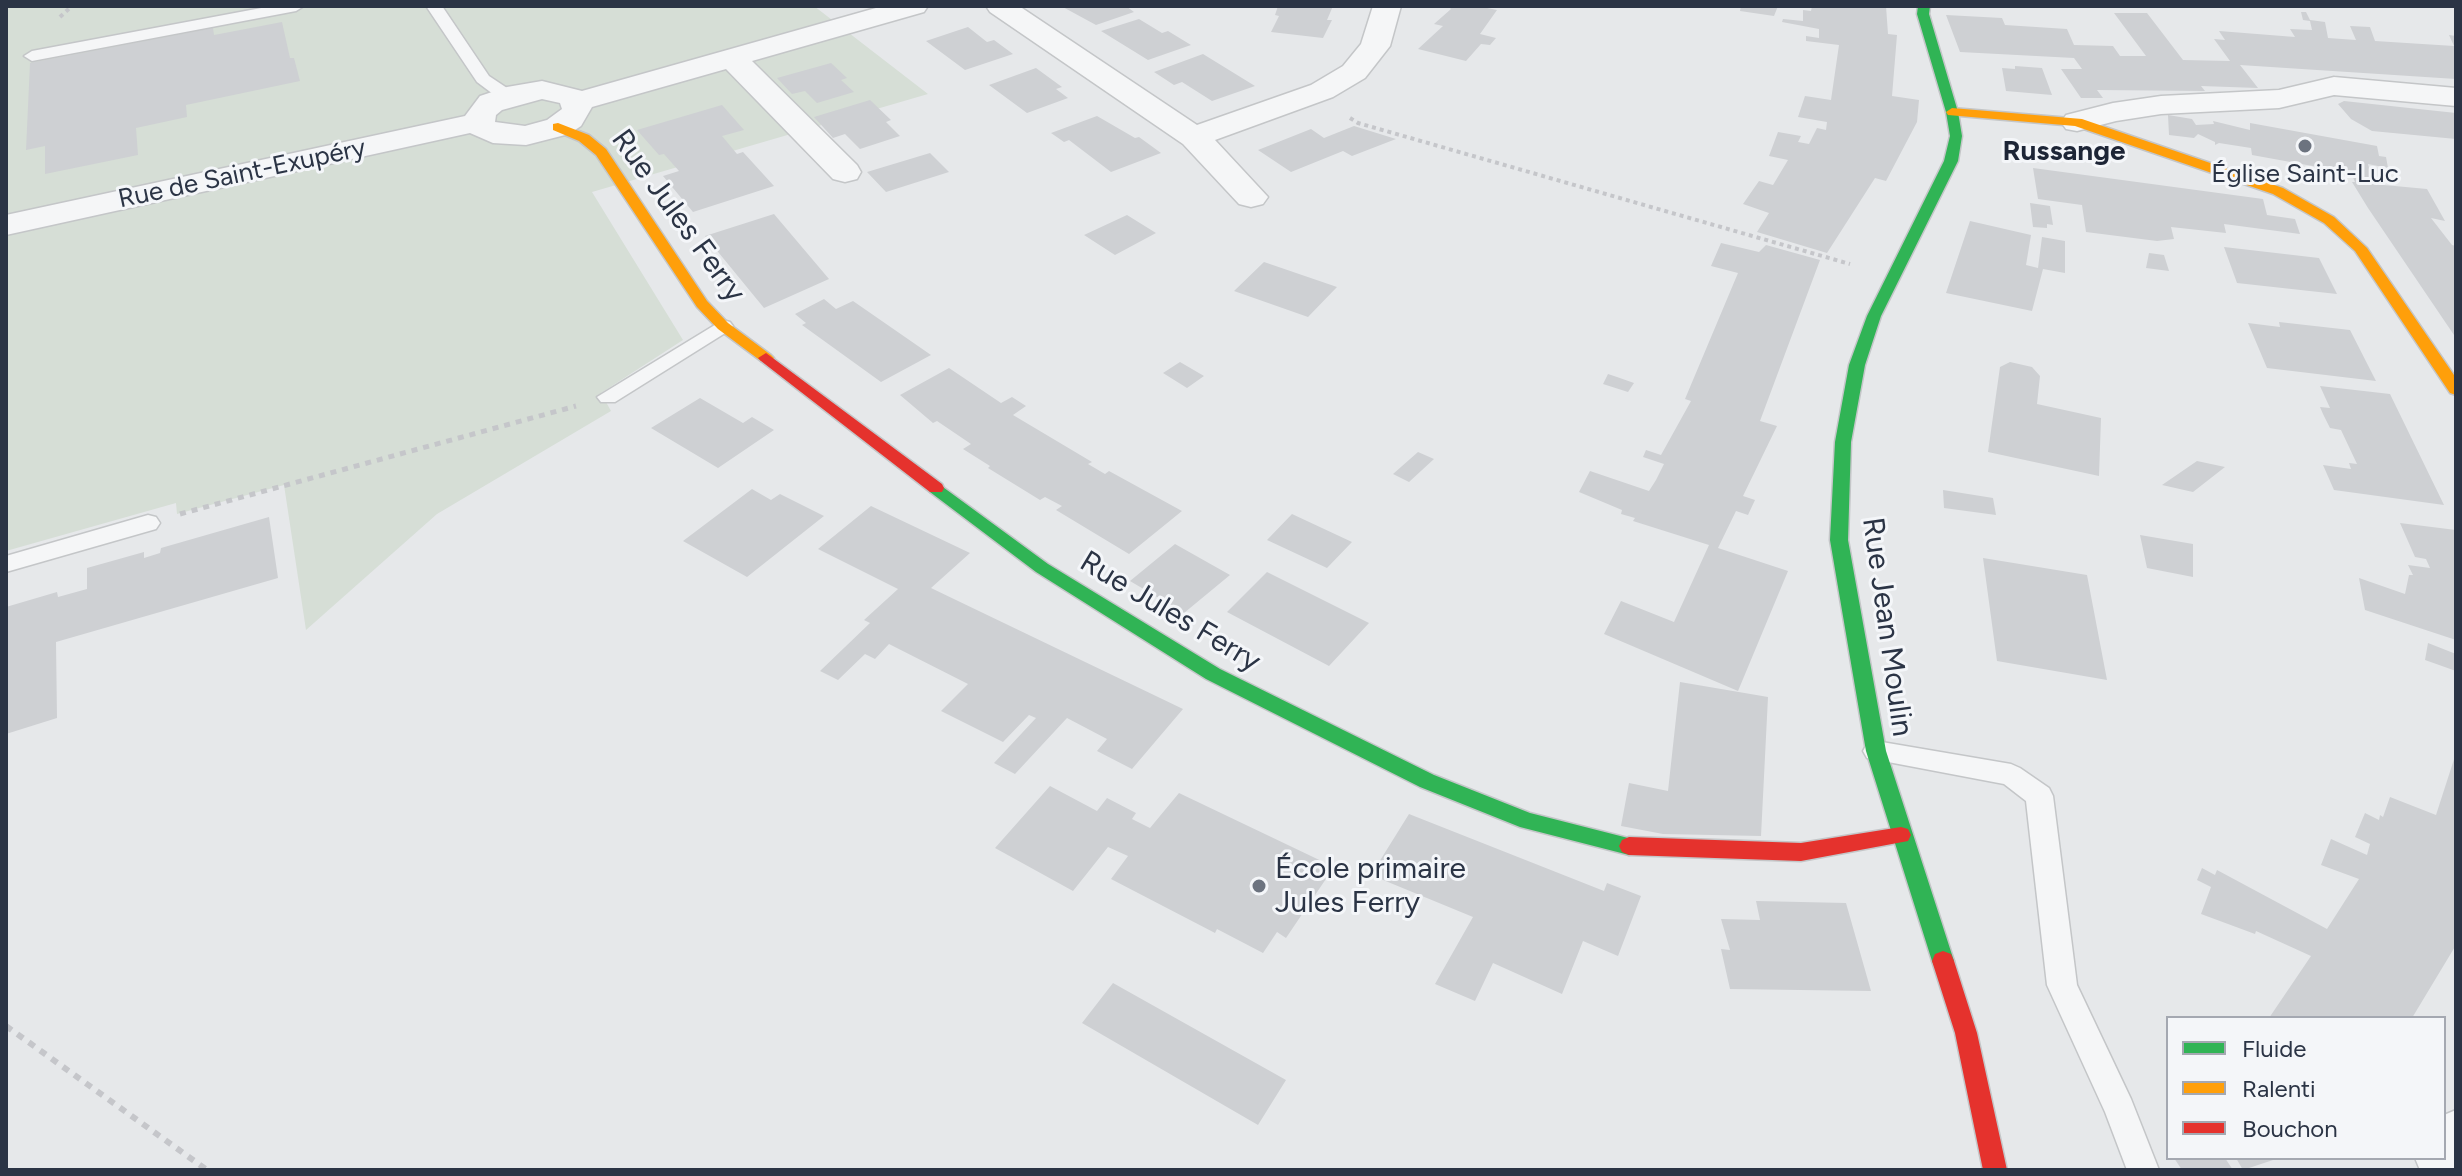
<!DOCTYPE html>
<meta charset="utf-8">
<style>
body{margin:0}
#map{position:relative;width:2462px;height:1176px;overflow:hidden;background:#e6e8ea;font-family:Figtree,sans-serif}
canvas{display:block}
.frame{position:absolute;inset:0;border:8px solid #2b3445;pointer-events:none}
.legend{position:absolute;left:2166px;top:1016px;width:280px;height:144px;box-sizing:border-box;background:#f4f6f9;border:2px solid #a4a8b1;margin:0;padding:10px 14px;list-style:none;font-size:24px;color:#2b3445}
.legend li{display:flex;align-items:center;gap:16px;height:40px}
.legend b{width:40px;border:2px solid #a4a8b1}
</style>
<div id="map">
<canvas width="2462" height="1176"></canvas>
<div class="frame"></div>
<ul class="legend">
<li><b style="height:10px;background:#30b455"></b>Fluide</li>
<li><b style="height:10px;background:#ff9f0a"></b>Ralenti</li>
<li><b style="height:10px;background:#e5322d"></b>Bouchon</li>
</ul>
</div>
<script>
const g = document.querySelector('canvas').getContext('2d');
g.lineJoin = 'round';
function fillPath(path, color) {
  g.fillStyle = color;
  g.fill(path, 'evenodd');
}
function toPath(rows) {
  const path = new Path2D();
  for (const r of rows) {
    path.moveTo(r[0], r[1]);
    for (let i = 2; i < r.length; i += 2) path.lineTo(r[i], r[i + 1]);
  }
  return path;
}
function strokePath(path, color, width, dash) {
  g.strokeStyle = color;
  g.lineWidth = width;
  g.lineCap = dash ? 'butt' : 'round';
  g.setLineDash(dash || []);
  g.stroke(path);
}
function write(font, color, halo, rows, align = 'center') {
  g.font = font + ' Figtree,sans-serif';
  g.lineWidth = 6;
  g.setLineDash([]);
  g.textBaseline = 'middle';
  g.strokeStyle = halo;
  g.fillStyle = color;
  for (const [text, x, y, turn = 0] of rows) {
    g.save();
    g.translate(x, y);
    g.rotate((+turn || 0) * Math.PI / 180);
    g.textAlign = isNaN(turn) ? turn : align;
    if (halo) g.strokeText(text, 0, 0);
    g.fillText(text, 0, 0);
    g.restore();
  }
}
fillPath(toPath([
 [6,6,814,6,928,94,592,192,683,340,601,393,611,411,437,514,306,630,284,485,177,514,176,503,6,551]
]), '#d6ded6');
fillPath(toPath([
 [1061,6,1126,6,1134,12,1096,25],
 [1278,6,1333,6,1327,20,1332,20,1323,38,1271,32,1279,16,1275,15],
 [1448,6,1477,6,1497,10,1480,34,1496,38,1490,45,1481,44,1466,61,1418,49,1443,26,1434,24,1451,9],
 [1741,6,1778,6,1774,16,1740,11],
 [1812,6,1886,6,1888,34,1897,35,1892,96,1919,100,1917,122,1886,181,1875,178,1827,253,1757,232,1769,213,1743,204,1759,181,1773,185,1788,160,1769,156,1778,132,1801,136,1798,142,1809,144,1817,128,1826,130,1827,122,1798,117,1805,96,1831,100,1839,45,1806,41,1806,36,1819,38,1819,29,1782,22,1783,19,1803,21,1803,10,1811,11],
 [2301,12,2306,12,2310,20,2325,22,2328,38,2356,40,2350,26,2370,27,2375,41,2454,46,2449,35,2456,36,2456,79,2240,65,2258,88,2201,86,2205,91,2097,90,2103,98,2081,98,2061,69,2082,69,2074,58,1960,52,1946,15,2002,18,2005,25,2067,29,2074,45,2113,46,2120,56,2146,56,2114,13,2147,13,2183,60,2230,61,2214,39,2225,40,2219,31,2295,37,2290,29,2312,30,2310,21,2303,20],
 [1139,19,1162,33,1168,31,1191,45,1148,60,1101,31],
 [282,22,290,58,294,58,300,81,186,105,187,117,136,128,138,155,45,174,45,146,26,150,30,63,213,28,214,35],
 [968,27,987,42,994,40,1013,54,965,70,926,41],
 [1203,54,1255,86,1212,101,1182,82,1174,85,1154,72],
 [831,63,847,78,841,80,854,92,817,103,805,91,792,94,777,78],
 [2015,66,2042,68,2052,95,2006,91,2002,68,2015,69],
 [1036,68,1062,87,1056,89,1068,98,1027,113,989,85],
 [870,100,891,120,886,122,900,136,860,149,845,134,833,138,814,117],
 [2344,101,2456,113,2456,139,2372,131,2351,119,2338,104],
 [722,105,744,130,722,136,737,154,743,152,774,186,693,212,663,176,679,171,664,154,659,155,637,130],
 [2168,115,2192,119,2196,125,2214,124,2213,121,2250,130,2250,123,2377,146,2379,156,2386,157,2388,168,2368,164,2373,184,2427,189,2445,221,2431,218,2452,245,2456,246,2456,338,2368,208,2352,182,2355,182,2351,173,2252,155,2251,148,2219,143,2215,145,2215,142,2198,134,2194,138,2169,135],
 [1097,116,1135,138,1139,137,1161,153,1111,172,1069,140,1064,142,1051,133],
 [1354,126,1396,139,1352,156,1343,151,1291,172,1258,150,1311,129,1324,138],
 [930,153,949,172,886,192,867,172],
 [2033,168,2263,199,2267,215,2295,219,2300,234,2224,224,2226,233,2171,227,2174,239,2157,241,2086,232,2082,205,2038,199],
 [2030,203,2050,206,2053,225,2047,224,2047,228,2033,227],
 [774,214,829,279,764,308,705,236],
 [1127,215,1156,233,1115,255,1084,235],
 [1970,221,2031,235,2026,265,2038,268,2042,237,2065,241,2065,273,2043,269,2032,311,1946,293],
 [1721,243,1759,252,1766,245,1820,260,1760,421,1777,426,1743,496,1755,500,1748,515,1736,511,1718,548,1788,571,1738,691,1604,634,1621,601,1674,622,1709,545,1633,521,1635,518,1621,514,1622,510,1579,492,1590,471,1649,491,1656,480,1664,464,1643,457,1646,450,1661,455,1691,401,1685,399,1738,273,1711,266],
 [2224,247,2319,258,2337,294,2237,283],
 [2149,253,2164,255,2169,271,2146,268],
 [1264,262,1337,287,1308,317,1234,291],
 [824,299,836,309,853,301,931,355,881,382,802,325,806,323,795,314],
 [2279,322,2350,330,2376,381,2267,368,2248,323,2280,327],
 [1180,362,1204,376,1187,388,1163,373],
 [2010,362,2032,367,2040,376,2037,404,2101,418,2099,476,1988,452,2000,367],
 [949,368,1001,403,1012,397,1026,406,1013,415,1092,462,1088,464,1105,474,1109,471,1182,511,1129,554,1056,510,1062,506,1045,497,1040,500,988,468,990,466,963,449,971,444,937,421,933,423,900,395],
 [1608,374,1617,377,1634,383,1628,392,1603,384],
 [2320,386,2390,394,2444,505,2334,490,2323,465,2351,469,2349,463,2357,464,2341,430,2330,428,2323,414,2320,407,2330,408],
 [700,398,743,423,752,417,774,430,718,468,651,428],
 [1418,452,1434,459,1409,482,1393,474],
 [2197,461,2225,467,2193,492,2162,485],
 [752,489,771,500,780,494,824,516,747,577,683,541],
 [1943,490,1993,498,1996,515,1944,508],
 [871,506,970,553,931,588,1183,709,1132,769,1097,751,1107,739,1067,718,1015,774,994,763,1036,718,1029,715,1003,742,941,711,968,684,889,644,875,659,865,654,838,680,820,671,870,623,864,620,898,589,818,549],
 [1292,514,1352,542,1327,568,1267,540],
 [269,517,278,578,56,642,57,718,6,734,6,607,57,592,58,597,87,589,87,568,144,552,144,558,160,553,161,548],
 [2400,523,2456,530,2456,640,2365,610,2359,578,2405,594,2409,575,2413,575,2408,565,2430,568,2426,559,2415,557],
 [2140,535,2193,544,2193,577,2147,568],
 [1175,544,1230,575,1184,613,1130,581],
 [1983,558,2087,575,2107,680,1997,661],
 [1267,572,1369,623,1329,666,1227,612],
 [2428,643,2456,654,2456,671,2425,660],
 [1680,682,1768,697,1761,836,1663,834,1621,826,1629,783,1668,791],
 [2456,753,2456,945,2412,1018,2269,1018,2311,956,2256,931,2255,934,2201,914,2211,887,2197,880,2202,868,2215,875,2217,870,2327,929,2359,879,2321,865,2331,839,2367,855,2370,844,2355,837,2365,813,2379,820,2380,815,2383,817,2390,797,2436,815],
 [1050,786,1097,811,1107,798,1136,813,1132,819,1150,828,1179,793,1334,867,1286,938,1277,932,1263,953,1217,929,1215,933,1111,879,1128,856,1108,847,1073,891,995,848],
 [1409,814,1604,891,1607,883,1641,896,1618,956,1583,941,1562,994,1493,963,1475,1001,1435,984,1473,917,1371,875],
 [1756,901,1846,903,1871,991,1730,989,1721,949,1730,950,1721,919,1760,920],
 [1113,983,1286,1080,1258,1125,1082,1023],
 [2174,1158,2225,1158,2233,1170,2182,1170],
 [2236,1158,2279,1158,2243,1170]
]), '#ced0d3');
const lane = toPath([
 [272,6,304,6,296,11,32,61,24,56,32,51,272,6],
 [426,6,442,6,489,76,513,92,515,96,513,100,501,100,477,82,426,6],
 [723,320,730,322,733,326,730,330,615,402,601,402,597,397,723,320],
 [148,515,156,517,160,523,156,529,6,572,6,556,148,515],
 [1876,741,2011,764,2020,768,2049,788,2053,796,2077,985,2131,1099,2159,1170,2127,1170,2105,1112,2047,985,2026,801,2004,784,1867,758,1863,751,1867,744,1876,741]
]);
const street = toPath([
 [883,6,928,6,924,12,752,61,857,165,861,172,857,179,845,182,833,179,726,69,592,107,581,126,569,134,526,145,493,143,470,133,6,235,6,215,465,116,480,96,507,87,542,81,582,91,883,6],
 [542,99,560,103,562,109,547,120,525,126,495,122,496,115,502,110,542,99],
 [986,6,1019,6,1197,125,1311,85,1343,66,1361,44,1373,6,1401,6,1390,46,1365,78,1333,97,1215,140,1268,197,1263,204,1251,207,1239,204,1183,144,990,12,986,6],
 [2334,77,2456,88,2456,106,2334,95,2279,108,2161,114,2116,121,2077,131,2066,129,2061,122,2066,115,2113,103,2161,96,2279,90,2334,77],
 [2456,1110,2456,1170,2420,1170,2415,1158,2444,1158,2444,1115,2456,1110]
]);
const fast = toPath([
 [1918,6,1930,6,1929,14,1958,112,1962,136,1958,161,1881,316,1865,365,1851,442,1848,540,1886,751,1954,961,1951,968,1943,971,1935,968,1932,961,1866,751,1830,540,1835,442,1849,365,1867,316,1944,161,1950,136,1946,112,1917,14,1918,6],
 [936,482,1048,564,1220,669,1434,775,1530,813,1636,840,1639,846,1636,852,1629,855,1520,827,1420,787,1206,679,1036,572,930,492,928,488,930,484,936,482]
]);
const slow = toPath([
 [1952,108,2082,119,2283,188,2334,217,2367,248,2456,378,2456,395,2450,393,2355,251,2324,223,2273,194,2075,126,1948,115,1946,112,1952,108],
 [558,123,589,135,606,149,707,301,728,323,771,355,774,358,771,361,761,361,718,329,697,307,596,155,579,141,553,130,553,124,558,123]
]);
const jam = toPath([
 [766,353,942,484,944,488,942,492,930,492,761,361,758,358,766,353],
 [1901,827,1908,829,1911,835,1908,841,1801,861,1629,855,1622,852,1619,846,1622,840,1629,837,1801,843,1901,827],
 [1943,951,1951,954,1954,961,1977,1033,2007,1170,1983,1170,1955,1033,1932,961,1935,954,1943,951]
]);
strokePath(lane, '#c4c6c8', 3);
strokePath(street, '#c4c6c8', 3);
strokePath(fast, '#c4c6c8', 3);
strokePath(slow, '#c4c6c8', 3);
strokePath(jam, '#c4c6c8', 3);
strokePath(toPath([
 [60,17,72,6],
 [1350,118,1358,123,1850,264]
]), '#c5c6ca', 4, [4, 4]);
strokePath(toPath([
 [180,514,576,406]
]), '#c5c6ca', 5, [6, 6]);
strokePath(toPath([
 [6,1026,207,1170]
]), '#c5c6ca', 6, [7, 7]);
fillPath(lane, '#f5f6f7');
fillPath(street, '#f5f6f7');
fillPath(fast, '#30b455');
fillPath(slow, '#ff9f0a');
fillPath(jam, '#e5322d');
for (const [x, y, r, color] of [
 [2305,146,8,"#6c737f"],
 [1259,886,8,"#6c737f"]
]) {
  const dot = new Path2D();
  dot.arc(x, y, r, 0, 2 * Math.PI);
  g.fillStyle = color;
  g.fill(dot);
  strokePath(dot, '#f4f6f9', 3);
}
write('26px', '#2b3445', '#f4f6f9', [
 ["Rue de Saint-Exupéry",242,174,-12]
]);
write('26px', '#2b3445', '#f4f6f9', [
 ["Église Saint-Luc",2305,174]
]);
write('bold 28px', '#1d2536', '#f4f6f9', [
 ["Russange",2064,152]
]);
write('30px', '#2b3445', '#f4f6f9', [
 ["Rue Jules Ferry",678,216,54],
 ["Rue Jules Ferry",1170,612,31],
 ["Rue Jean Moulin",1887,627,82]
]);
write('30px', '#2b3445', '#f4f6f9', [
 ["École primaire",1275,869],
 ["Jules Ferry",1275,903]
], 'left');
</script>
